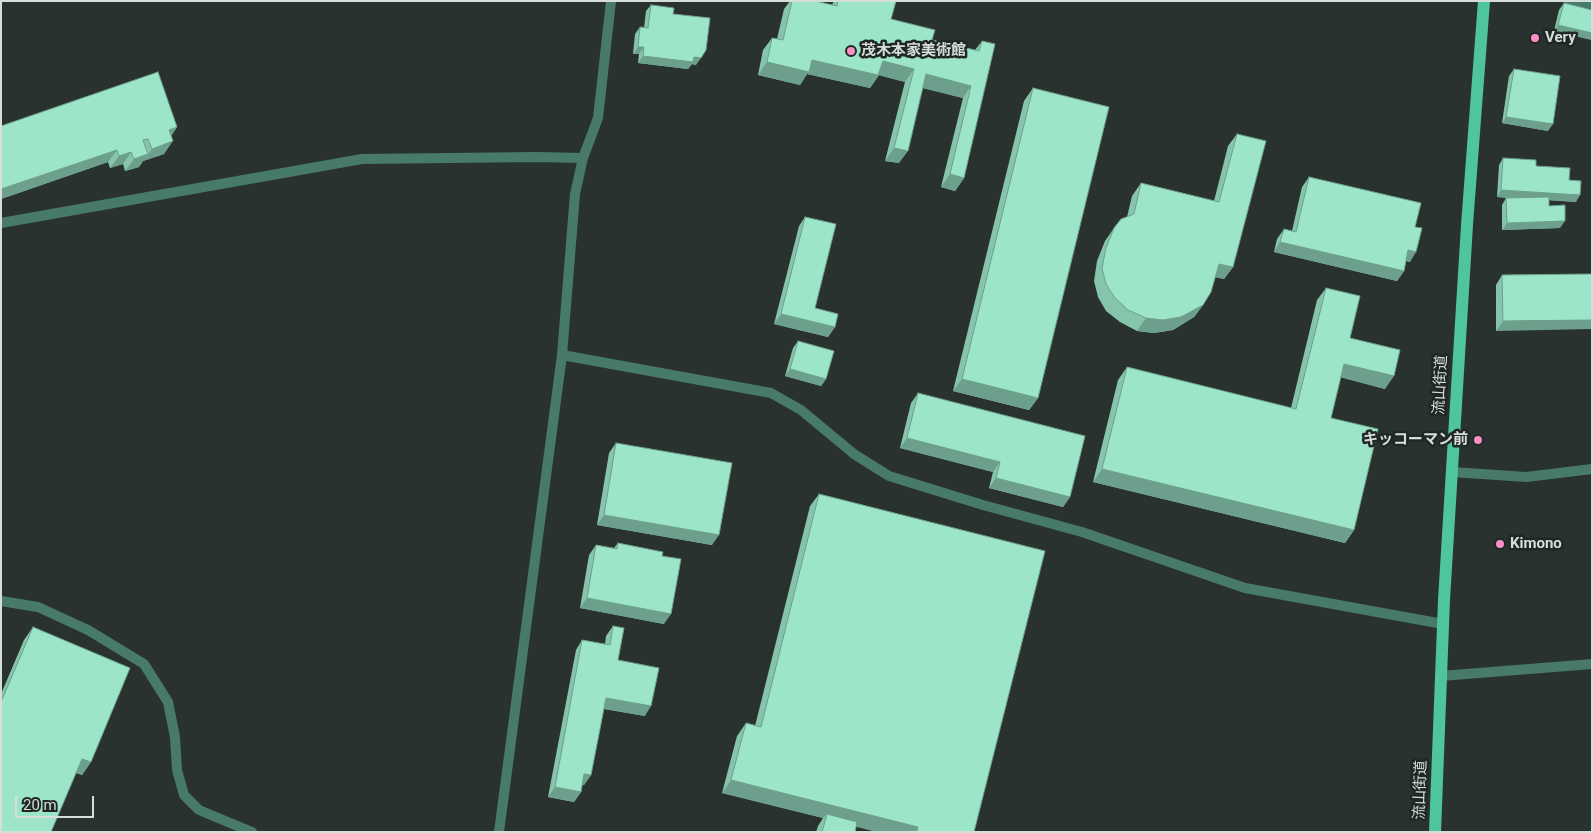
<!DOCTYPE html>
<meta charset="utf-8">
<style>
body{margin:0}
#map{position:relative;width:1593px;height:833px;overflow:hidden;background:#29322e;font-family:Roboto,sans-serif}
canvas{display:block}
.frame{position:absolute;inset:0;border:2px solid #d7ddda;pointer-events:none}
.scale{position:absolute;left:15px;top:796px;width:79px;height:22px;box-sizing:border-box;border:2px solid #d7ddda;border-top:0;padding-left:6px;font-size:15px;line-height:18px;white-space:nowrap;color:#d7ddda;-webkit-text-stroke:4px #1f2824;paint-order:stroke}
</style>
<div id="map">
<canvas width="1593" height="833"></canvas>
<div class="frame"></div>
<div class="scale">20 m</div>
</div>
<script>
const g = document.querySelector('canvas').getContext('2d');
g.lineJoin = 'round';
function toPath(rows) {
  const path = new Path2D();
  for (const r of rows) {
    path.moveTo(r[0], r[1]);
    for (let i = 2; i < r.length; i += 2) path.lineTo(r[i], r[i + 1]);
  }
  return path;
}
function strokePath(path, color, width, dash) {
  g.strokeStyle = color;
  g.lineWidth = width;
  g.lineCap = dash ? 'butt' : 'round';
  g.setLineDash(dash || []);
  g.stroke(path);
}
function fillPath(path, color) {
  g.fillStyle = color;
  g.fill(path, 'evenodd');
}
function write(font, color, halo, rows, align = 'center') {
  g.font = font + ' Roboto,"Noto Sans JP",sans-serif';
  g.lineWidth = 5;
  g.setLineDash([]);
  g.textBaseline = 'middle';
  g.strokeStyle = halo;
  g.fillStyle = color;
  for (const [text, x, y, turn = 0] of rows) {
    g.save();
    g.translate(x, y);
    g.rotate((+turn || 0) * Math.PI / 180);
    g.textAlign = isNaN(turn) ? turn : align;
    if (halo) g.strokeText(text, 0, 0);
    g.fillText(text, 0, 0);
    g.restore();
  }
}
strokePath(toPath([
 [1569,1,1592,7]
]), '#477b67', 10);
strokePath(toPath([
 [1,223,362,159,536,157,583,158],
 [562,355,771,393,801,410,854,454,889,476,983,505,1082,532,1245,588,1443,624],
 [1452,472,1526,477,1592,469],
 [1,601,38,607,88,630,144,664,168,702,175,737,177,770,184,795,199,810,252,832],
 [499,832,562,355,575,194,583,158,598,118,611,1]
]), '#477b67', 10);
strokePath(toPath([
 [1441,676,1592,664]
]), '#477b67', 10);
strokePath(toPath([
 [1435,832,1444,600,1467,225,1484,1]
]), '#4fc59e', 12);
fillPath(toPath([
 [790,1,815,1,832,5,834,1,896,1,891,19,932,40,975,50,982,41,964,178,955,191,941,187,963,98,923,88,899,163,885,161,905,82,879,75,870,88,807,74,800,85,758,75,763,50,772,38,777,39,784,9],
 [1564,3,1592,10,1592,40,1554,31,1559,10],
 [651,5,673,14,696,65,692,64,688,69,638,63,639,54,633,54,635,34,640,27,644,28,646,11],
 [1514,69,1548,131,1502,123,1509,76],
 [1033,88,1038,398,1029,410,953,391,1024,101],
 [1,126,177,127,171,136,164,154,143,161,139,167,125,171,123,164,110,168,108,162,1,199],
 [1237,134,1233,267,1224,279,1215,277,1203,305,1194,317,1173,330,1154,333,1137,331,1120,322,1106,311,1098,297,1094,281,1097,261,1105,241,1114,228,1127,217,1132,196,1141,183,1214,201,1228,146],
 [1503,158,1536,166,1569,180,1576,202,1549,200,1549,206,1560,228,1502,230,1502,205,1506,198,1509,198,1497,197,1499,165],
 [1309,177,1415,227,1410,262,1406,261,1404,271,1397,281,1274,252,1277,239,1284,229,1292,231,1302,187],
 [805,217,815,308,835,327,828,337,774,324,799,226],
 [1592,274,1496,331,1496,285,1502,275],
 [1326,288,1350,338,1385,389,1341,377,1331,418,1354,530,1345,543,1093,482,1118,380,1127,367,1291,408,1317,300],
 [798,341,826,379,821,386,785,376,793,348],
 [918,393,1070,497,1063,507,989,488,993,472,900,448,911,403],
 [616,443,712,545,597,525,609,453],
 [819,494,974,832,877,832,856,826,855,832,816,832,818,826,823,818,722,793,737,736,746,723,755,726,810,506],
 [618,543,662,556,664,624,580,608,589,555,596,545,614,548],
 [613,626,618,660,645,716,604,709,591,775,584,785,582,785,581,792,574,802,548,797,576,650,582,640,605,644,606,636],
 [33,627,91,762,82,775,76,773,1,832,1,694,24,640]
]), '#86c5ac');
fillPath(toPath([
 [1558,25,1592,33,1592,40,1554,31],
 [638,47,644,47,639,54,633,54],
 [643,56,694,57,701,58,696,65,692,64,688,69,638,63],
 [812,60,878,75,870,88,807,74,800,85,758,75,767,62],
 [883,61,914,69,905,82,874,74],
 [926,74,971,86,963,98,918,87],
 [1506,117,1553,124,1548,131,1502,123],
 [177,127,168,140,169,130],
 [173,141,164,154,143,161,152,149],
 [894,148,908,151,899,163,885,161],
 [117,150,108,162,1,199,1,189],
 [131,152,123,164,110,168,119,156],
 [148,154,139,167,125,171,134,159],
 [950,174,964,178,955,191,941,187],
 [1501,190,1580,195,1576,202,1497,197],
 [1565,221,1560,228,1502,230,1507,223],
 [1280,242,1404,271,1397,281,1274,252],
 [1408,250,1416,252,1410,262,1402,260],
 [1219,264,1233,267,1224,279,1210,276],
 [1203,305,1194,317,1173,330,1154,333,1137,331,1146,318],
 [781,314,835,327,828,337,774,324],
 [1592,320,1592,329,1496,331,1503,321],
 [1344,364,1394,376,1385,389,1335,376],
 [790,369,826,379,821,386,785,376],
 [962,379,1038,398,1029,410,953,391],
 [907,438,1000,462,993,472,900,448],
 [1102,469,1354,530,1345,543,1093,482],
 [996,478,1070,497,1063,507,989,488],
 [604,515,719,535,712,545,597,525],
 [587,598,671,614,664,624,580,608],
 [606,698,651,706,645,716,599,708],
 [82,759,91,762,82,775,73,771],
 [584,774,591,775,584,785,577,784],
 [731,780,918,827,915,832,877,832,825,819,827,814,823,818,722,793],
 [555,787,581,792,574,802,548,797]
]), '#6da08c');
const building = toPath([
 [792,1,815,1,837,6,838,1,896,1,891,19,935,30,932,40,979,51,982,41,995,44,964,178,950,174,971,86,926,74,908,151,894,148,914,69,883,61,878,75,812,60,809,72,767,62,772,38,783,40,792,1],
 [1564,3,1592,10,1592,33,1558,25,1564,3],
 [651,5,674,8,673,14,710,18,706,50,701,58,694,57,693,62,643,56,644,47,638,47,640,27,648,28,651,5],
 [1514,69,1560,76,1553,124,1506,117,1514,69],
 [158,72,177,127,169,130,173,141,152,149,148,139,143,140,148,154,134,159,131,152,119,156,117,150,1,189,1,126,158,72],
 [1033,88,1109,107,1038,398,962,379,1033,88],
 [1237,134,1266,141,1233,267,1219,264,1211,292,1203,305,1181,317,1163,320,1146,318,1128,310,1115,298,1106,284,1102,268,1106,248,1114,228,1121,219,1134,214,1141,183,1219,202,1237,134],
 [1503,158,1536,160,1536,166,1570,168,1569,180,1581,181,1580,195,1501,190,1503,158],
 [1309,177,1421,203,1415,227,1422,228,1416,252,1408,250,1404,271,1280,242,1284,229,1296,232,1309,177],
 [1549,197,1549,206,1565,205,1565,221,1507,223,1506,198,1549,197],
 [805,217,836,224,815,308,838,314,835,327,781,314,805,217],
 [1592,274,1592,320,1503,321,1502,275,1592,274],
 [1326,288,1360,296,1350,338,1400,350,1394,376,1344,364,1331,418,1378,429,1354,530,1102,469,1127,367,1296,409,1326,288],
 [798,341,834,351,826,379,790,369,798,341],
 [918,393,1085,436,1070,497,996,478,1000,462,907,438,918,393],
 [616,443,732,463,719,535,604,515,616,443],
 [819,494,1045,551,974,832,917,832,918,827,731,780,746,723,761,727,819,494],
 [618,543,663,552,662,556,681,559,671,614,587,598,596,545,617,549,618,543],
 [613,626,624,628,618,660,659,668,651,706,606,698,591,775,584,774,581,792,555,787,582,640,610,645,613,626],
 [33,627,130,668,91,762,82,759,51,832,1,832,1,702,33,627],
 [827,814,857,822,855,832,822,832,827,814]
]);
fillPath(building, '#9ce5c8');
strokePath(building, '#6da08c', 1);
for (const [x, y, r, color] of [
 [1535,38,5,"#fa8fc8"],
 [851,51,5,"#fa8fc8"],
 [1478,440,5,"#fa8fc8"],
 [1500,544,5,"#fa8fc8"]
]) {
  const dot = new Path2D();
  dot.arc(x, y, r, 0, 2 * Math.PI);
  g.fillStyle = color;
  g.fill(dot);
  strokePath(dot, '#1f2824', 2);
}
write('bold 15px', '#d7ddda', '#1f2824', [
 ["Very",1545,38],
 ["茂木本家美術館",861,51],
 ["キッコーマン前",1468,440,"right"],
 ["Kimono",1510,544]
], 'left');
write('15px', '#d7ddda', '#1f2824', [
 ["流山街道",1441,385,-87],
 ["流山街道",1421,790,-88]
]);
</script>
